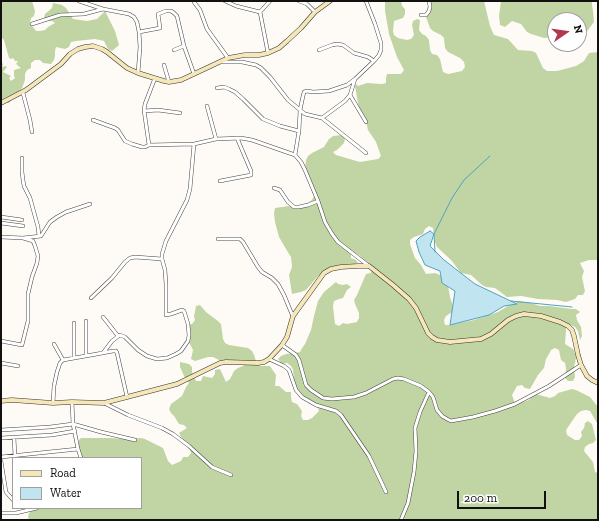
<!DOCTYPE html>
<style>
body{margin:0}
#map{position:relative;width:599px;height:521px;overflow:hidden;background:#fefbf6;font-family:"Zilla Slab",serif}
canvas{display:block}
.frame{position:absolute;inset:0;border:2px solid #111;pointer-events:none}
.legend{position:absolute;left:12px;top:457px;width:130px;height:52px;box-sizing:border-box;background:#fff;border:1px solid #a0a0a0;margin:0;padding:5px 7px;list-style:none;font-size:12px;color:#111}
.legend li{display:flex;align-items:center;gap:8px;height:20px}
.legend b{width:20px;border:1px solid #a0a0a0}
.north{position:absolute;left:547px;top:12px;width:40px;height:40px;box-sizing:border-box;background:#fff;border:1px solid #a0a0a0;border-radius:50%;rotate:77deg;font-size:11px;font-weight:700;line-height:16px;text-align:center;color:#111}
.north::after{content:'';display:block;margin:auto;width:14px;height:18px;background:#b2384f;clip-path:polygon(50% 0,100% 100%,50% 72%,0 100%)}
.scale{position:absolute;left:457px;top:491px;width:89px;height:18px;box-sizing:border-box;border:2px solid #111;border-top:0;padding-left:5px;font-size:12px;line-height:14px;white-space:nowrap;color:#111;-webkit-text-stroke:3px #fff;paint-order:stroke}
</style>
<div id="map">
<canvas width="599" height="521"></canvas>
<div class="frame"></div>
<ul class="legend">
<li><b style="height:5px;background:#f6e7b9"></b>Road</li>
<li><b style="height:11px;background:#c0e5f0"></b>Water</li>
</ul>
<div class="north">N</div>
<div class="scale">200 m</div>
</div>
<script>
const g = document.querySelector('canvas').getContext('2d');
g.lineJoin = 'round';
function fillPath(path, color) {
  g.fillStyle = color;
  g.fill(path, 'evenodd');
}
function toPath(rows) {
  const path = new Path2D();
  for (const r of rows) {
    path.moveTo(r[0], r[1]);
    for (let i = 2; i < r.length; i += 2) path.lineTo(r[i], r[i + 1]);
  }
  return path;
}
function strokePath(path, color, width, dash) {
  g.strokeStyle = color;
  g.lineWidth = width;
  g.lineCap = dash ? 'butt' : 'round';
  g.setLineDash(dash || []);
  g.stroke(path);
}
fillPath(toPath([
 [1,1,32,1,35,11,34,16,31,18,30,23,36,31,40,31,45,30,48,27,55,23,52,21,47,21,44,18,45,14,52,8,53,3,62,5,66,8,73,19,87,21,97,19,105,11,115,31,119,45,112,51,108,49,104,41,95,39,76,41,71,42,69,47,65,49,56,47,55,51,55,56,54,60,51,64,43,63,40,60,35,60,31,63,31,68,27,70,25,74,25,80,22,88,9,103,4,102,1,98,1,62,3,64,2,67,6,66,7,67,3,72,11,76,9,78,11,81,15,78,14,76,14,70,21,68,17,65,16,63,18,62,17,61,15,61,13,58,11,59,9,58,4,40,1,37],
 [385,1,401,1,402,6,405,9,405,14,403,18,394,21,393,31,394,35,398,38,407,40,411,39,414,35,412,25,413,21,417,19,420,20,419,30,422,34,426,36,429,40,430,50,432,54,437,55,440,59,443,72,448,74,462,71,465,67,464,62,460,58,448,52,445,48,444,38,441,35,433,31,430,28,425,14,430,6,427,1,484,1,490,26,494,35,508,39,518,50,532,51,536,53,543,68,547,71,557,71,576,66,584,61,589,53,598,52,598,260,589,260,580,263,584,271,582,277,585,291,583,295,578,295,575,299,566,302,557,300,538,299,521,296,507,297,495,288,486,287,482,285,471,275,461,273,451,260,437,247,435,242,433,228,429,226,425,229,423,234,414,237,410,240,410,244,415,258,421,265,426,274,435,273,440,275,442,279,448,286,450,297,453,306,454,311,446,316,444,320,445,325,450,325,474,320,498,312,506,307,519,301,531,303,540,306,549,306,572,309,576,309,580,312,576,315,577,320,581,327,582,336,580,340,578,331,575,327,571,325,566,326,566,330,565,344,573,349,575,353,576,358,574,367,575,377,573,381,568,381,565,378,566,368,565,363,561,360,559,350,555,348,551,350,549,354,546,359,544,368,538,375,530,389,525,388,522,385,517,386,512,395,515,403,520,403,529,400,532,396,536,394,550,398,555,396,558,393,572,389,576,390,590,397,598,407,598,423,597,423,590,411,586,410,581,411,577,414,566,430,567,435,575,440,579,440,582,436,581,432,584,428,585,423,588,421,592,424,596,440,593,443,589,444,585,447,584,451,593,462,595,472,598,473,598,520,29,520,28,517,29,513,33,510,37,508,141,508,141,458,81,458,79,450,79,440,81,438,109,438,126,439,141,438,145,439,163,448,168,461,172,465,181,461,183,457,188,457,191,453,188,444,184,442,179,433,187,428,184,425,179,424,174,416,171,413,169,409,171,404,182,396,186,387,189,383,184,376,180,367,180,362,189,364,192,367,192,372,196,381,201,381,203,376,212,378,215,374,215,370,220,369,226,382,230,379,234,371,238,368,243,366,245,362,221,361,213,357,208,357,195,361,191,359,193,350,189,342,189,337,191,333,189,324,192,324,195,320,194,316,196,306,200,305,206,312,218,321,221,324,223,339,225,343,229,345,248,348,252,351,254,355,257,364,261,366,270,366,276,375,275,386,279,386,286,392,291,392,291,397,292,402,297,404,302,411,301,416,303,420,308,420,312,418,319,411,317,406,297,393,294,380,293,370,291,366,287,363,282,364,278,359,281,356,286,354,295,353,300,352,302,348,305,344,311,330,314,316,318,301,324,292,336,282,338,284,343,285,347,284,351,287,347,290,343,298,339,299,334,301,333,306,335,324,339,326,343,323,347,324,357,322,359,318,359,313,355,304,354,300,357,295,366,274,371,273,372,269,359,255,355,253,351,253,351,258,356,260,358,263,323,273,318,276,306,290,301,292,292,294,289,275,292,267,291,257,286,249,279,237,275,222,274,213,275,208,289,206,294,207,304,205,312,200,314,196,305,169,306,160,308,156,312,153,324,147,329,139,333,136,342,135,345,139,344,143,337,150,333,152,336,155,360,162,378,159,381,156,376,142,368,130,365,117,359,109,355,86,356,84,358,86,367,83,382,84,386,83,386,78,387,74,401,74,404,70,397,57,389,34,385,11],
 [501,1,592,1,592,5,593,11,594,22,585,34,579,39,579,20,555,20,555,37,544,38,531,34,527,32,521,24,512,21,505,27,500,25,499,16]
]), '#c0d5a3');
const water = toPath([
 [430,231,434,234,430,246,444,260,475,284,517,304,504,306,489,315,450,325,455,291,442,283,440,271,425,265,419,252,416,241,420,237,430,231]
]);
fillPath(water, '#c0e5f0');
strokePath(water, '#4fa2bf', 1);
strokePath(toPath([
 [435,252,434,234,452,198,464,180,490,156],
 [511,301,572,307]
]), '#4fa2bf', 1);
const street = toPath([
 [79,1,103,9,129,14,134,17,137,22,139,32,140,47,138,73],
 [225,1,236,6,260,12],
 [299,1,307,4,315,12],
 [194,2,200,10,207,29,228,58],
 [260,12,268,53],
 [260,12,270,1],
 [421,15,426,15,429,11,430,7,429,1],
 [32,24,60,15,84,14,103,9],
 [139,32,160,28,158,14,166,11,171,11,174,13,177,16,184,46,194,74],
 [174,50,184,46],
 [319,50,332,45,337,44,343,45,354,53,368,57,374,61],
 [222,62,242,62,256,65,261,68,270,77,288,100,305,114,322,118,345,101,350,95,355,79,374,61,379,55,381,50,381,43,375,24,366,1],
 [164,65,169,82],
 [217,88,224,87,229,89,235,92,243,99,263,119,280,126,299,131],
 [23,93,30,120,32,132],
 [350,95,366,122],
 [207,106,216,139],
 [144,111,158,110,180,113],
 [322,118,366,153],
 [93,120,115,128,118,130,125,141,132,144,142,147,145,147,149,145,194,144,216,139,241,138,252,140,295,155,301,162,305,170,318,201,325,222,332,234,338,242,369,266],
 [149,145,144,110,145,104,155,78],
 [295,155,299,131,300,110,303,96,304,92,307,91,313,92,329,91,347,85,355,79],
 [22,158,22,172,23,180,24,186,30,198,38,227,39,236],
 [220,181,251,175,251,171,237,138],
 [274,188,280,190,288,202,294,207,299,207,308,205,318,201],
 [1,217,22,220],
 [1,223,23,226],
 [1,237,23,238,41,236,50,222,57,217,66,212,90,204],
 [218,239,240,239,243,242,258,267,262,272,272,278,278,284,284,295,291,312,293,316],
 [91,298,112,278,125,262,130,258,135,257,162,259],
 [103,317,118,336],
 [74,323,74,358],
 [1,341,22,345,28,321,28,294,32,277,37,263,38,256,35,246,33,241,23,238],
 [54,344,63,360],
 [282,345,296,355,299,360,306,385,311,390,323,398,332,399,354,397,366,393,393,379,398,378,404,379,421,386,429,392,433,397,437,410,442,416,447,419,451,421,473,417,495,411,515,404,549,386,581,365],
 [103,353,112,341,120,335,125,337,138,350,147,356,157,359,167,358,176,354,181,351,188,341,189,335,188,324,184,311,182,310,171,314,166,315,166,284,165,270,162,259,162,254,166,241,187,200,190,189,194,144],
 [86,356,86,321],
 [269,359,284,366,289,370,296,390,302,397,316,405,336,411,341,415,369,456,386,492],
 [1,363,18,366],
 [72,402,73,424,78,449,81,458],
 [53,403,54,386,57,372,60,363,63,360,97,354,113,351,116,351,117,353,127,397],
 [104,403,128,415,162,428,173,434,189,446,212,467,231,475],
 [1,430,50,427,73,424,101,432,135,440],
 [1,438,52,435,75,431],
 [14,438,15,456],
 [1,457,78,449],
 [1,461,6,492,13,500],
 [1,513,16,513,37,508],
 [401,520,408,503,414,472,416,451,415,428,420,412,429,392]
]);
const secondary = toPath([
 [1,103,26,90,61,64,70,54,78,49,85,47,93,46,102,49,107,52,127,68,138,73,164,81,169,82,181,80,228,58,245,55,259,55,268,53,279,48,287,41,301,28,315,12,330,1],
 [1,401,12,400,53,403,72,402,104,403,177,384,220,363,226,362,258,363,264,362,269,359,282,345,287,337,293,316,324,273,331,269,341,267,358,266,369,266,393,285,409,299,416,308,428,333,432,337,437,340,450,342,481,339,491,334,508,320,516,316,524,314,541,316,560,322,568,326,572,330,574,336,578,355,581,365,587,376,592,380,598,383]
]);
strokePath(street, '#444', 4);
strokePath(secondary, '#333', 5);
strokePath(street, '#fff', 3);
strokePath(secondary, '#f6e7b9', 4);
</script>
